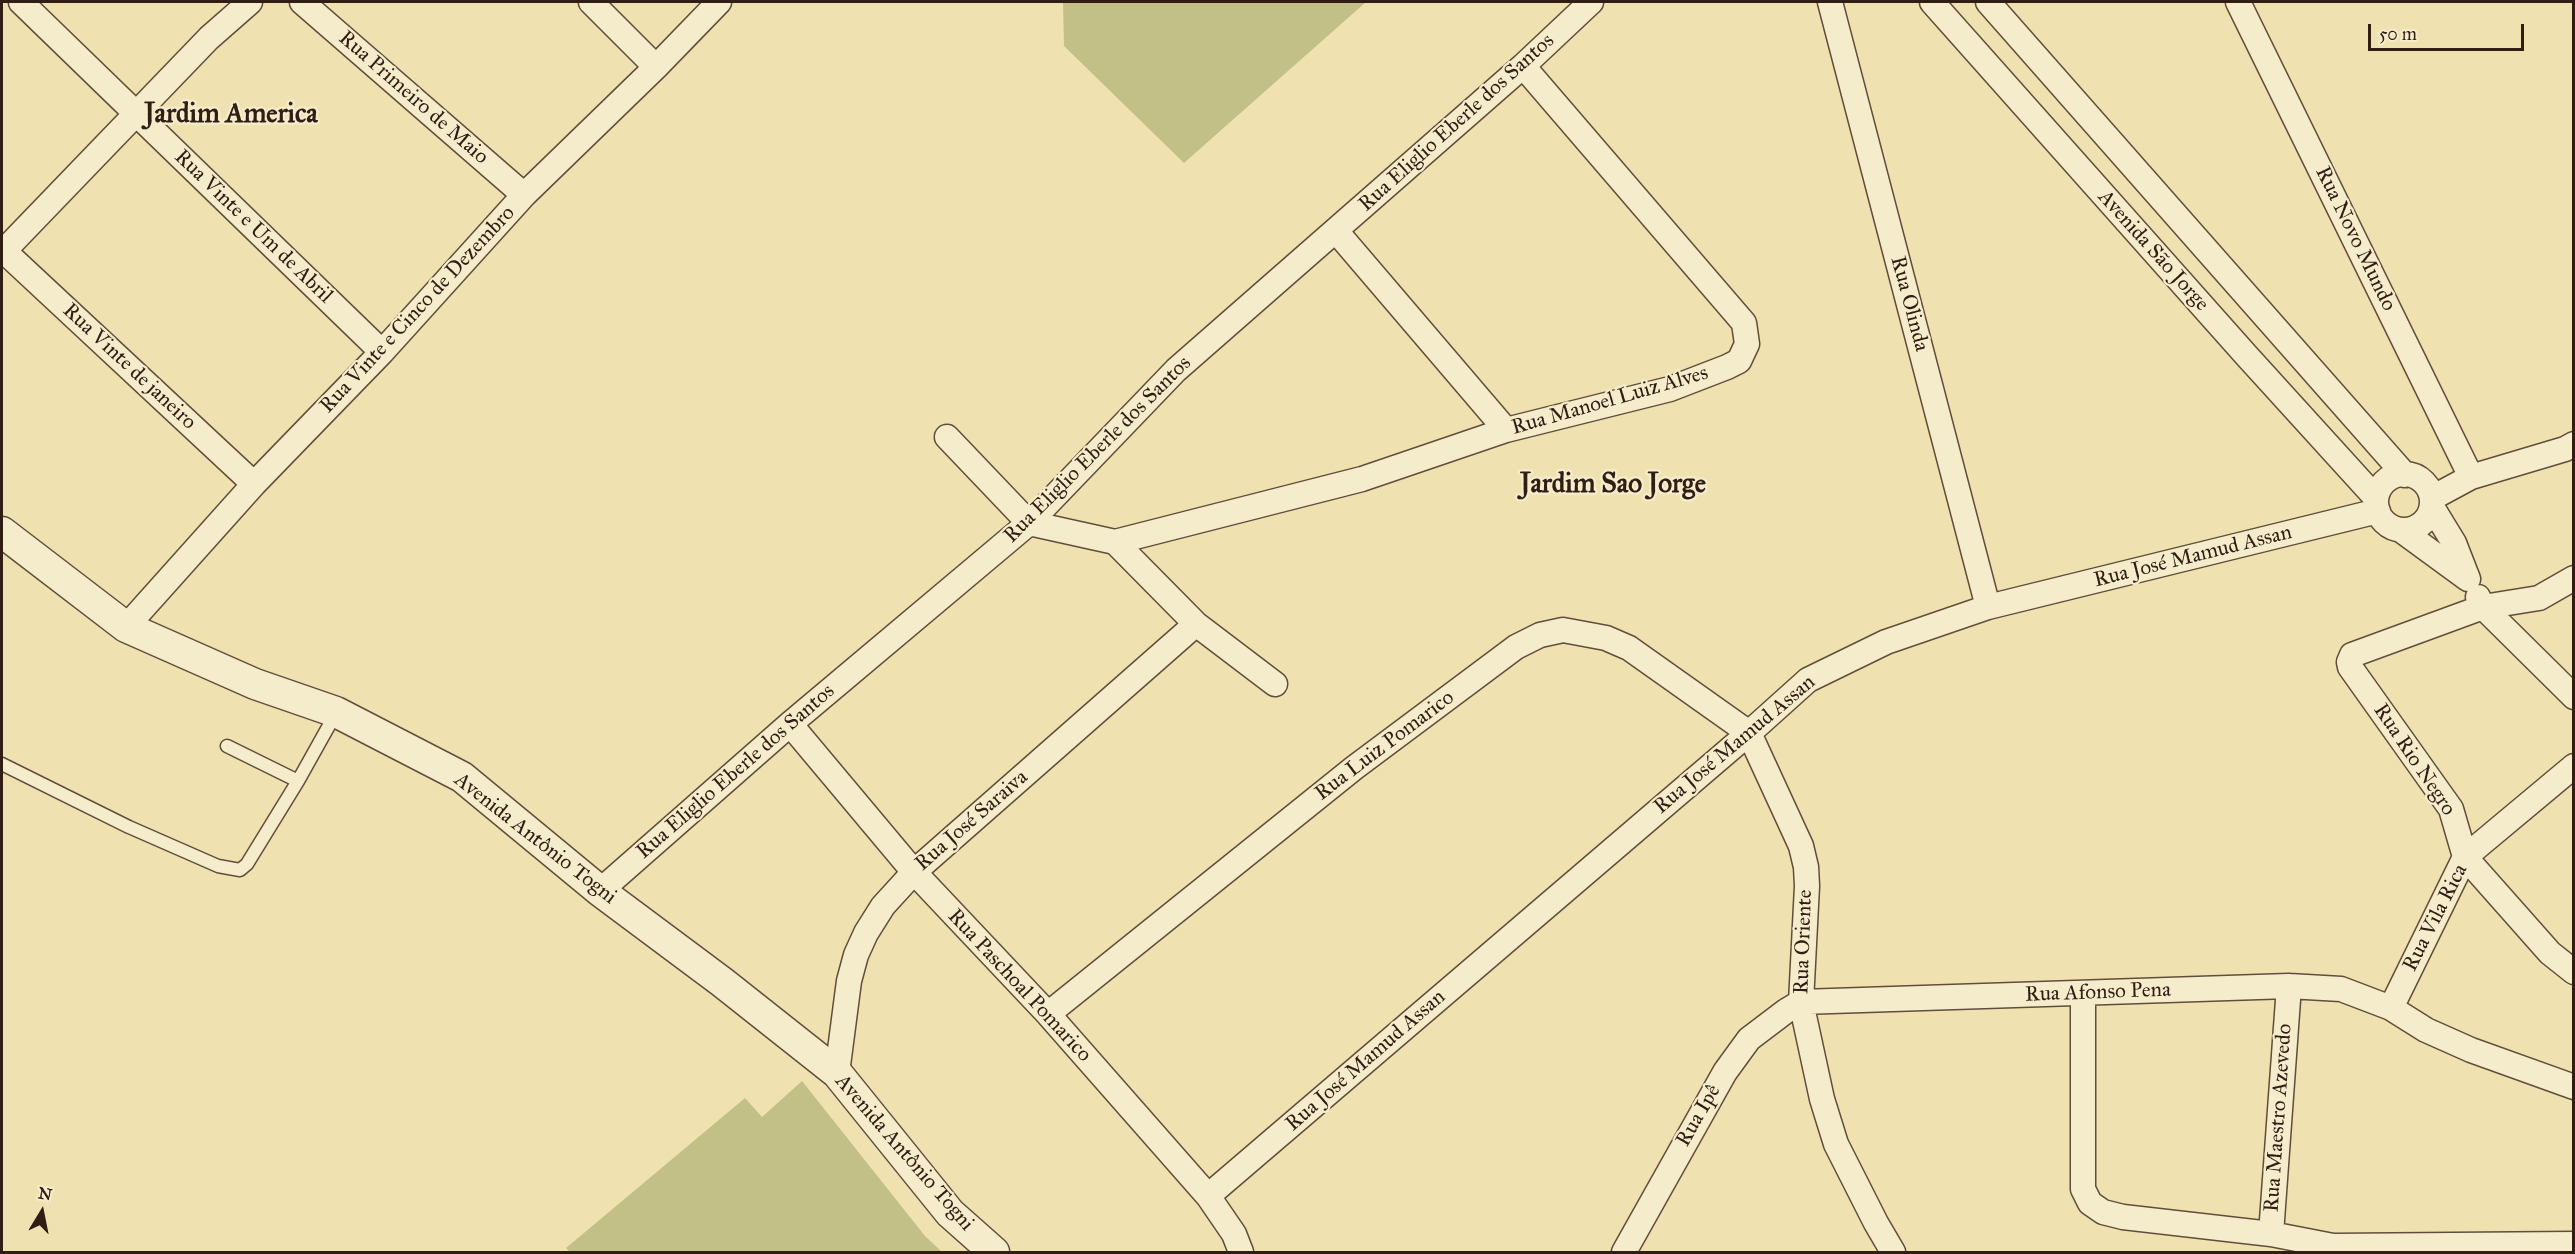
<!DOCTYPE html>
<meta charset="utf-8">
<style>
body{margin:0}
#map{position:relative;width:2575px;height:1254px;overflow:hidden;background:#f0e1b1;font-family:"IM FELL Great Primer",serif}
canvas{display:block}
.frame{position:absolute;inset:0;border:3px solid #301d14;pointer-events:none}
.north{position:absolute;left:12px;top:1182px;width:60px;height:60px;-webkit-text-stroke:4px #f5eccc;paint-order:stroke;rotate:10deg;font-size:16px;font-weight:700;line-height:24px;text-align:center;color:#301d14}
.north::after{content:'';display:block;margin:auto;width:21px;height:27px;background:#301d14;clip-path:polygon(50% 0,100% 100%,50% 72%,0 100%)}
.scale{position:absolute;left:2368px;top:24px;width:156px;height:27px;box-sizing:border-box;border:3px solid #301d14;border-top:0;padding-left:8px;font-size:18px;line-height:21px;white-space:nowrap;color:#301d14;-webkit-text-stroke:4px #f5eccc;paint-order:stroke}
</style>
<div id="map">
<canvas width="2575" height="1254"></canvas>
<div class="frame"></div>
<div class="north">N</div>
<div class="scale">50 m</div>
</div>
<script>
const g = document.querySelector('canvas').getContext('2d');
g.lineJoin = 'round';
function fillPath(path, color) {
  g.fillStyle = color;
  g.fill(path, 'evenodd');
}
function toPath(rows) {
  const path = new Path2D();
  for (const r of rows) {
    if (r.length === 3) {
      path.moveTo(r[0] + r[2], r[1]);
      path.arc(r[0], r[1], r[2], 0, 2 * Math.PI);
      continue;
    }
    path.moveTo(r[0], r[1]);
    for (let i = 2; i < r.length; i += 2) path.lineTo(r[i], r[i + 1]);
  }
  return path;
}
function strokePath(path, color, width, dash) {
  g.strokeStyle = color;
  g.lineWidth = width;
  g.lineCap = dash ? 'butt' : 'round';
  g.setLineDash(dash || []);
  g.stroke(path);
}
function write(font, color, halo, rows, align = 'center') {
  g.font = font + ' "IM FELL Great Primer",serif';
  g.lineWidth = 4.5;
  g.setLineDash([]);
  g.textBaseline = 'middle';
  g.strokeStyle = halo;
  g.fillStyle = color;
  for (const [text, x, y, turn = 0] of rows) {
    g.save();
    g.translate(x, y);
    g.rotate((+turn || 0) * Math.PI / 180);
    g.textAlign = isNaN(turn) ? turn : align;
    if (halo) g.strokeText(text, 0, 0);
    g.fillText(text, 0, 0);
    g.restore();
  }
}
fillPath(toPath([
 [1063,2,1366,2,1184,163,1064,46],
 [802,1081,925,1236,942,1252,570,1252,566,1248,745,1098,762,1117]
]), '#c2c086');
const service = toPath([
 [227,746,298,781],
 [2,764,129,827,218,866,240,870,247,864,298,781,336,713]
]);
const minor = toPath([
 [21,2,382,352],
 [302,2,524,195],
 [591,2,656,67],
 [1830,2,1988,607],
 [1932,2,2246,355,2376,498],
 [1988,2,2405,475],
 [2238,2,2471,477],
 [1336,231,1506,430],
 [4,251,254,484],
 [2,253,209,38,250,2],
 [947,437,1029,523,1115,542,1196,624,1275,684],
 [2404,502,28],
 [2432,498,2471,477,2565,449,2574,444],
 [2401,530,2468,579,2454,543,2432,507],
 [1115,542,1362,479,1506,430,1670,389,1727,367,1739,361,1747,344,1744,323,1523,66],
 [2574,578,2539,598,2483,607,2352,655,2349,662,2350,667,2451,809,2465,857,2550,953,2574,972],
 [2478,597,2483,607,2574,697],
 [126,627,254,484,382,352,524,195,656,67,719,2],
 [790,724,914,872,1048,1014,1208,1196,1234,1234,1241,1252],
 [600,891,790,724,1029,523,1176,370,1523,66,1591,2],
 [2289,986,2271,1234,2333,1246,2574,1244],
 [2083,994,2083,1189,2090,1203,2103,1212,2123,1217,2271,1234],
 [2391,1008,2465,857,2574,766],
 [1048,1014,1354,768,1516,647,1540,635,1563,630,1606,638,1629,648,1749,733,1801,846,1806,867,1807,886,1801,1002,1822,1099,1836,1144,1876,1223,1893,1252],
 [837,1073,849,981,856,955,866,933,883,906,914,872,1196,624],
 [1208,1196,1749,733,1808,680,1886,642,1988,607,2378,511],
 [1624,1252,1725,1072,1749,1039,1786,1011,1801,1002,2289,986,2341,989,2391,1008,2426,1030,2471,1050,2574,1087]
]);
const tertiary = toPath([
 [2,532,126,627,255,684,336,712,462,777,600,891,722,982,837,1073,950,1213,994,1252]
]);
strokePath(service, '#604e3b', 15);
strokePath(minor, '#604e3b', 27);
strokePath(tertiary, '#604e3b', 33);
strokePath(service, '#f5eccc', 12);
strokePath(minor, '#f5eccc', 24);
strokePath(tertiary, '#f5eccc', 30);
write('21px', '#301d14', '#f5eccc', [
 ["Rua Primeiro de Maio",413,98,41],
 ["Rua Eliglio Eberle dos Santos",1457,123,-42],
 ["Rua Vinte e Um de Abril",253,227,44],
 ["Rua Novo Mundo",2355,239,64],
 ["Avenida São Jorge",2153,251,48],
 ["Rua Olinda",1909,304,75],
 ["Rua Vinte e Cinco de Dezembro",418,310,-47],
 ["Rua Vinte de janeiro",129,367,43],
 ["Rua Manoel Luiz Alves",1610,401,-16],
 ["Rua Eliglio Eberle dos Santos",1098,450,-45],
 ["Rua José Mamud Assan",2193,557,-14],
 ["Rua José Mamud Assan",1735,745,-40],
 ["Rua Luiz Pomarico",1385,746,-37],
 ["Rua Rio Negro",2414,760,56],
 ["Rua Eliglio Eberle dos Santos",736,772,-41],
 ["Rua José Saraiva",972,821,-41],
 ["Avenida Antônio Togni",535,839,38],
 ["Rua Vila Rica",2436,918,-63],
 ["Rua Oriente",1804,942,-88],
 ["Rua Paschoal Pomarico",1019,986,47],
 ["Rua Afonso Pena",2098,993,-2],
 ["Rua José Mamud Assan",1366,1061,-41],
 ["Rua Ipê",1699,1116,-60],
 ["Rua Maestro Azevedo",2279,1118,-86],
 ["Avenida Antônio Togni",904,1153,49]
]);
write('bold 27px', '#301d14', '#f5eccc', [
 ["Jardim America",231,115],
 ["Jardim Sao Jorge",1613,485]
]);
</script>
